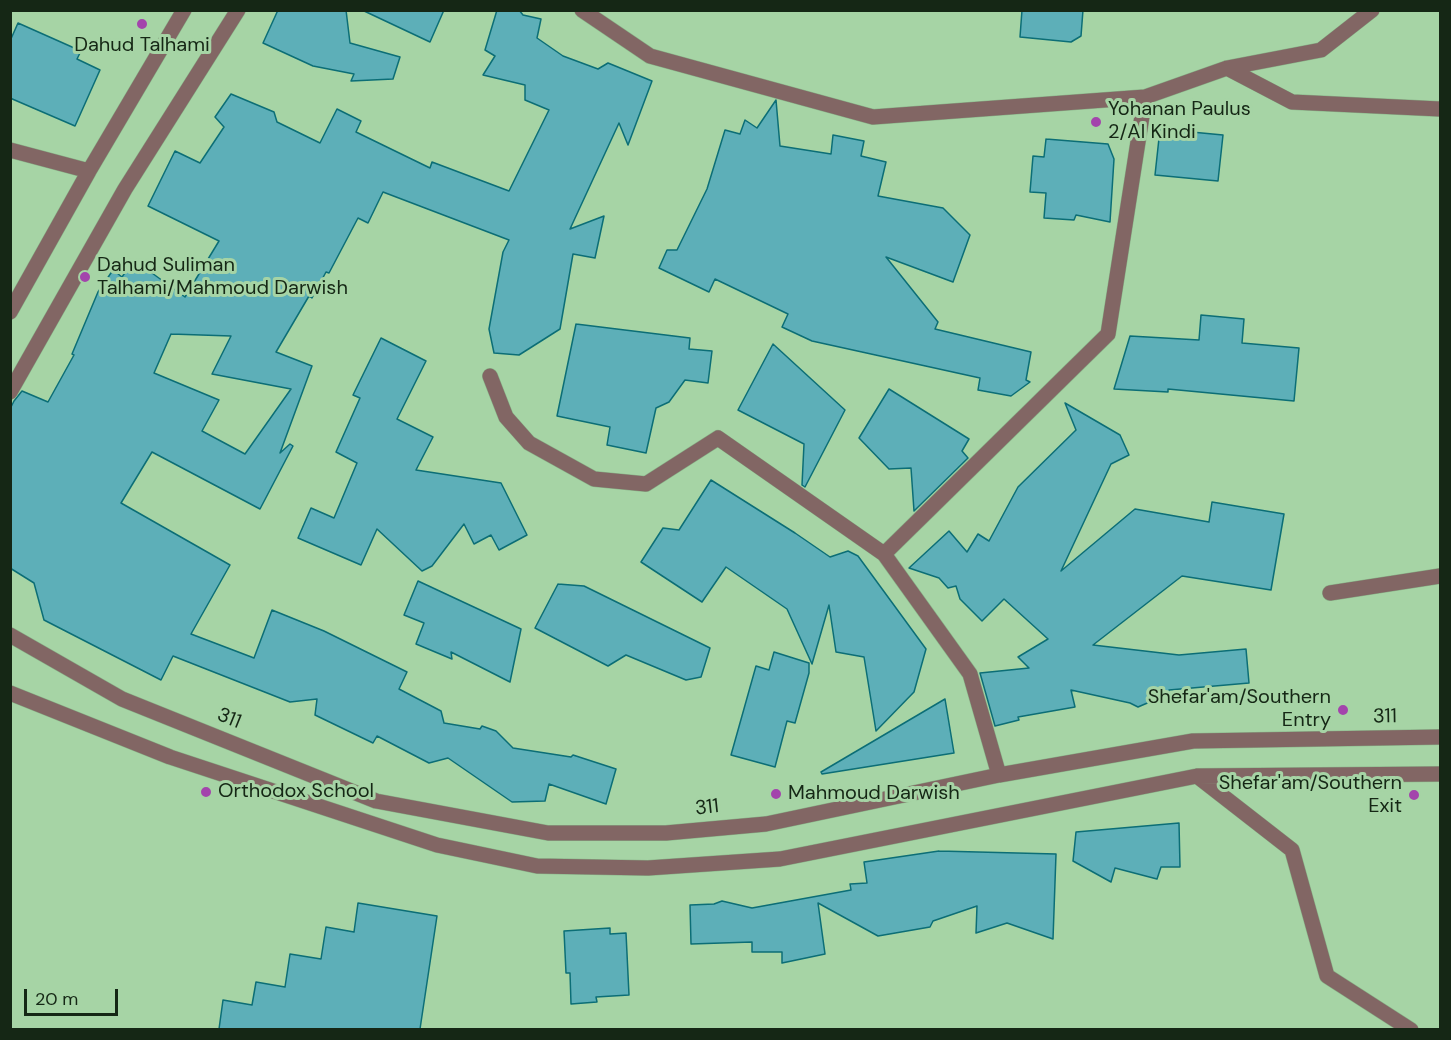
<!DOCTYPE html>
<style>
body{margin:0}
#map{position:relative;width:1451px;height:1040px;overflow:hidden;background:#a6d4a5;font-family:"DM Sans",sans-serif}
canvas{display:block}
.frame{position:absolute;inset:0;border:12px solid #152715;pointer-events:none}
.scale{position:absolute;left:24px;top:989px;width:94px;height:27px;box-sizing:border-box;border:3px solid #152715;border-top:0;padding-left:8px;font-size:18px;line-height:21px;white-space:nowrap;color:#152715;-webkit-text-stroke:4px #a6d4a5;paint-order:stroke}
</style>
<div id="map">
<canvas width="1451" height="1040"></canvas>
<div class="frame"></div>
<div class="scale">20 m</div>
</div>
<script>
const g = document.querySelector('canvas').getContext('2d');
g.lineJoin = 'round';
function fillPath(path, color) {
  g.fillStyle = color;
  g.fill(path, 'evenodd');
}
function toPath(rows) {
  const path = new Path2D();
  for (const r of rows) {
    path.moveTo(r[0], r[1]);
    for (let i = 2; i < r.length; i += 2) path.lineTo(r[i], r[i + 1]);
  }
  return path;
}
function strokePath(path, color, width, dash) {
  g.strokeStyle = color;
  g.lineWidth = width;
  g.lineCap = dash ? 'butt' : 'round';
  g.setLineDash(dash || []);
  g.stroke(path);
}
function write(font, color, halo, rows, align = 'center') {
  g.font = font + ' "DM Sans",sans-serif';
  g.lineWidth = 6;
  g.setLineDash([]);
  g.textBaseline = 'middle';
  g.strokeStyle = halo;
  g.fillStyle = color;
  for (const [text, x, y, turn = 0] of rows) {
    g.save();
    g.translate(x, y);
    g.rotate((+turn || 0) * Math.PI / 180);
    g.textAlign = isNaN(turn) ? turn : align;
    if (halo) g.strokeText(text, 0, 0);
    g.fillText(text, 0, 0);
    g.restore();
  }
}
const building = toPath([
 [278,10,346,10,350,43,400,57,393,79,351,81,354,74,313,66,263,43,278,10],
 [362,10,444,10,430,42,362,10],
 [497,10,519,10,523,15,541,19,537,38,563,56,598,69,608,63,652,81,628,145,619,123,570,229,604,216,595,258,573,254,560,329,519,355,494,353,489,329,503,252,509,240,383,192,368,223,358,218,329,273,326,272,312,298,309,296,276,352,312,366,280,453,290,444,293,446,260,509,152,452,121,503,230,565,191,634,254,658,272,610,324,631,407,672,399,689,441,711,444,723,480,729,482,726,496,731,513,748,571,757,573,755,616,769,606,804,549,784,545,801,512,802,448,758,429,763,377,736,373,743,315,715,317,699,290,702,173,656,161,680,44,620,34,583,10,568,10,409,14,401,22,391,48,402,74,355,72,354,98,292,113,270,122,277,134,260,185,297,219,241,148,206,175,151,200,163,224,127,215,117,231,94,274,112,277,122,320,143,337,109,361,121,356,132,430,168,432,162,509,191,549,110,525,100,525,85,483,75,495,56,485,50,497,10],
 [171,334,231,336,212,374,291,389,245,454,202,431,219,400,154,373,171,334],
 [1022,10,1083,10,1081,36,1071,42,1020,37,1022,10],
 [18,23,81,51,77,59,100,70,75,126,10,98,10,41,18,23],
 [776,100,780,146,831,154,833,135,864,141,861,156,886,162,878,196,943,208,970,235,953,282,886,257,938,322,935,329,1031,352,1026,380,1030,382,1011,396,978,390,980,378,812,341,782,327,788,314,715,279,709,292,659,268,667,250,677,250,707,189,725,130,740,134,745,120,757,128,776,100],
 [1160,129,1223,135,1218,181,1155,175,1160,129],
 [1046,139,1108,144,1114,159,1110,222,1076,215,1074,220,1044,218,1046,193,1030,192,1033,156,1044,157,1046,139],
 [1201,315,1244,319,1242,343,1299,348,1294,401,1168,389,1168,392,1114,389,1130,336,1199,340,1201,315],
 [576,324,690,338,689,349,712,351,708,383,685,380,669,402,656,408,646,453,607,445,610,427,557,416,576,324],
 [381,338,426,361,397,419,433,437,416,470,501,483,527,535,499,550,491,535,474,544,464,524,432,566,422,571,377,529,361,565,298,538,311,508,334,518,357,463,336,452,360,398,353,395,381,338],
 [773,344,845,410,805,487,802,485,804,444,738,410,773,344],
 [889,389,969,439,962,451,968,458,914,511,911,468,889,469,859,438,889,389],
 [1065,403,1120,435,1129,455,1111,464,1061,571,1135,509,1209,522,1212,502,1284,514,1271,590,1182,576,1093,645,1179,655,1246,649,1249,683,1169,690,1170,698,1152,701,1138,707,1130,703,1071,690,1075,707,1018,717,1019,720,995,726,980,673,1029,668,1018,657,1048,639,1004,599,982,621,960,599,956,586,948,588,939,578,909,568,949,531,967,552,978,534,989,541,1018,487,1076,430,1065,403],
 [711,480,795,533,830,557,848,551,858,556,926,649,914,692,876,731,864,657,836,652,829,605,812,664,787,609,726,567,702,602,641,562,663,528,679,530,711,480],
 [418,581,521,629,510,682,451,652,452,659,416,644,424,623,404,615,418,581],
 [558,584,584,586,710,648,701,677,686,680,626,655,608,666,535,628,558,584],
 [774,652,809,663,809,673,795,723,787,721,775,767,731,755,756,666,769,670,774,652],
 [945,699,954,753,822,774,821,772,945,699],
 [1179,823,1180,867,1161,867,1157,879,1115,868,1111,882,1073,861,1076,832,1179,823],
 [939,851,1056,854,1053,939,1007,923,976,933,977,906,933,921,930,927,878,936,818,903,825,954,782,963,782,952,752,952,752,942,691,944,690,905,714,904,722,901,752,908,851,890,850,884,867,883,864,862,939,851],
 [358,903,437,916,420,1029,219,1029,223,1000,252,1005,256,982,285,987,290,954,321,959,326,927,354,932,358,903],
 [610,928,610,934,626,933,629,995,596,997,597,1002,571,1004,570,973,566,973,564,931,610,928]
]);
fillPath(building, '#5dafb8');
strokePath(building, '#0c6e76', 1.5);
const minor = toPath([
 [582,10,650,56,873,117,1145,97,1227,68,1321,50,1372,10],
 [1227,68,1292,102,1440,109],
 [10,150,89,171],
 [10,312,89,171,184,10],
 [490,376,506,417,529,443,594,479,646,484,718,438,884,554],
 [10,392,125,189,238,10],
 [1330,593,1440,576],
 [10,635,122,699,376,801,548,833,666,833,766,824,999,775,1193,741,1440,737],
 [10,693,170,757,437,845,537,866,648,868,780,859,1197,776,1440,774],
 [999,775,970,674,884,554,1108,334,1145,97],
 [1197,776,1292,850,1327,976,1411,1030]
]);
strokePath(minor, '#89b188', 16);
strokePath(minor, '#826664', 15);
for (const [x, y, r, color] of [
 [142,24,6,"#a344ac"],
 [1096,122,6,"#a344ac"],
 [85,277,6,"#a344ac"],
 [1343,710,6,"#a344ac"],
 [206,792,6,"#a344ac"],
 [776,794,6,"#a344ac"],
 [1414,795,6,"#a344ac"]
]) {
  const dot = new Path2D();
  dot.arc(x, y, r, 0, 2 * Math.PI);
  g.fillStyle = color;
  g.fill(dot);
  strokePath(dot, '#a6d4a5', 2);
}
write('20px', '#152715', '#a6d4a5', [
 ["Dahud Talhami",142,46,"center"],
 ["Yohanan Paulus",1108,110],
 ["2/Al Kindi",1108,133],
 ["Dahud Suliman",97,266],
 ["Talhami/Mahmoud Darwish",97,289],
 ["Shefar'am/Southern",1331,698,"right"],
 ["Entry",1331,721,"right"],
 ["Shefar'am/Southern",1402,784,"right"],
 ["Exit",1402,807,"right"],
 ["Orthodox School",218,792],
 ["Mahmoud Darwish",788,794]
], 'left');
write('20px', '#152715', '#a6d4a5', [
 ["311",1385,717,-1],
 ["311",229,719,22],
 ["311",707,808,-6]
]);
</script>
